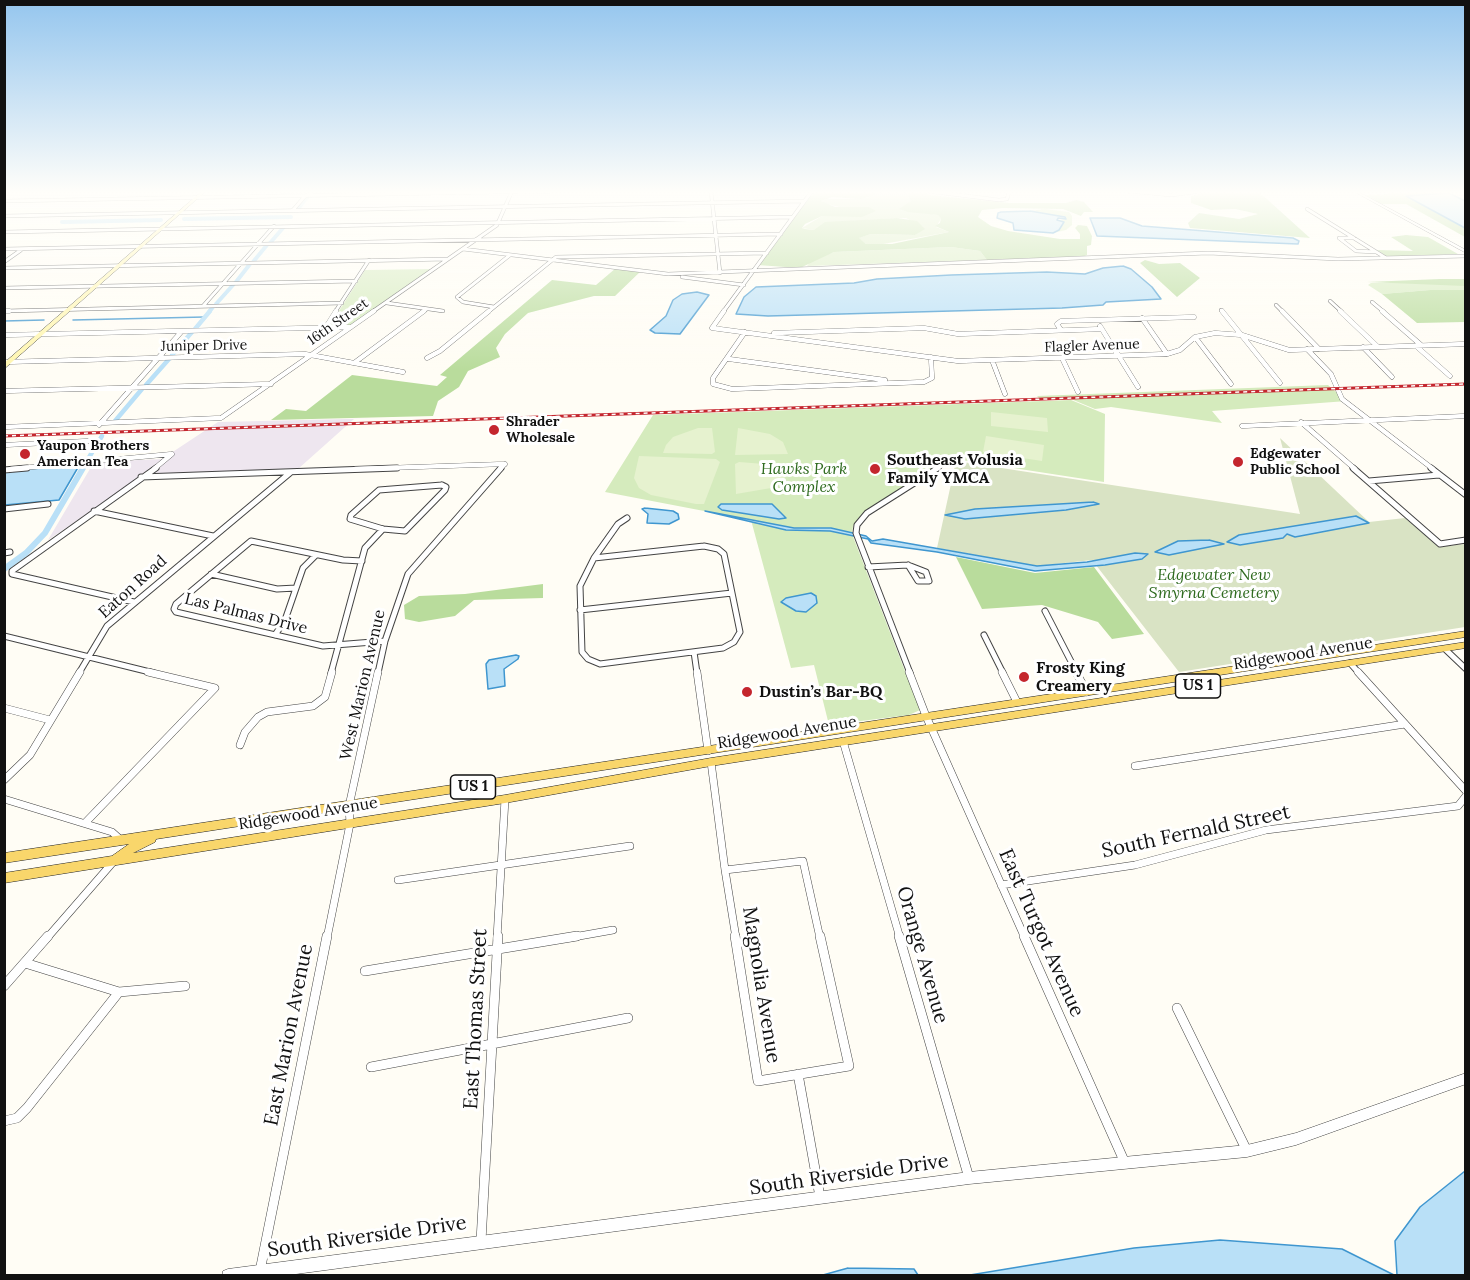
<!DOCTYPE html>
<meta charset="utf-8">
<style>
body{margin:0}
#map{position:relative;width:1470px;height:1280px;overflow:hidden;background:#fffdf5;font-family:Lora,serif}
canvas{display:block}
.frame{position:absolute;inset:0;border:6px solid #111;pointer-events:none}
</style>
<div id="map">
<canvas width="1470" height="1280"></canvas>
<div class="frame"></div>
</div>
<script>
const g = document.querySelector('canvas').getContext('2d');
g.lineJoin = 'round';
function fillPath(path, color) {
  g.fillStyle = color;
  g.fill(path, 'evenodd');
}
function toPath(rows) {
  const path = new Path2D();
  for (const r of rows) {
    path.moveTo(r[0], r[1]);
    for (let i = 2; i < r.length; i += 2) path.lineTo(r[i], r[i + 1]);
  }
  return path;
}
function strokePath(path, color, width, dash) {
  g.strokeStyle = color;
  g.lineWidth = width;
  g.lineCap = dash ? 'butt' : 'round';
  g.setLineDash(dash || []);
  g.stroke(path);
}
function write(font, color, halo, rows, align = 'center') {
  g.font = font + ' Lora,serif';
  g.lineWidth = 6;
  g.setLineDash([]);
  g.textBaseline = 'middle';
  g.strokeStyle = halo;
  g.fillStyle = color;
  for (const [text, x, y, turn = 0] of rows) {
    g.save();
    g.translate(x, y);
    g.rotate((+turn || 0) * Math.PI / 180);
    g.textAlign = isNaN(turn) ? turn : align;
    if (halo) g.strokeText(text, 0, 0);
    g.fillText(text, 0, 0);
    g.restore();
  }
}
fillPath(toPath([
 [389,418,354,419,298,469,144,476,48,540,94,462,162,459,218,422]
]), '#eee6ef');
fillPath(toPath([
 [876,191,916,191,909,193,908,196,911,201,901,210,938,215,942,217,936,227,949,232,878,245,866,244,858,238,871,234,915,235,923,227,906,218,897,218,835,222,814,230,802,228,822,216,843,216,845,208,822,203,823,199,861,199,873,196],
 [1045,209,1069,212,1072,216,1072,225,1066,230,1053,233,1059,230,1062,221,1056,220,1065,220,1030,211],
 [951,247,980,251,987,260,807,266,812,260,834,252],
 [433,269,352,325,330,325,365,270],
 [1371,283,1451,283,1465,286,1465,290,1430,290,1382,294,1368,285],
 [1328,385,1347,401,1212,411,1222,423,1111,407,1095,409,1071,399,1041,400,1037,396],
 [1071,400,1105,414,1104,482,955,459,933,468,876,504,862,514,853,526,852,534,920,710,909,715,829,725,814,665,791,668,751,520,605,492,653,415]
]), '#d5ebbd');
fillPath(toPath([
 [815,191,876,191,873,196,861,199,832,197,821,201,835,207,869,207,876,211,862,217,822,216,805,224,802,228,805,229,814,230,825,222,897,218,917,221,925,229,915,235,871,234,859,238,866,244,892,244,949,232,935,226,940,223,941,218,938,215,908,212,899,209,911,201,908,196,909,193,922,191,930,195,1009,203,1066,203,1076,200,1084,202,1093,212,1084,212,1081,216,1063,209,1003,208,982,210,978,217,991,226,1008,231,1060,239,1080,239,1080,234,1075,228,1078,225,1087,226,1092,236,1091,245,1087,246,1087,255,1082,257,987,260,980,251,951,247,834,252,800,268,757,265],
 [1210,191,1258,191,1310,238,1190,228,1188,223,1199,213,1239,219,1258,214,1235,209,1211,210,1191,203,1191,196],
 [1384,191,1445,191,1450,193,1407,196,1465,228,1465,237,1406,204,1382,204,1365,195,1388,194],
 [1406,235,1428,237,1458,254,1387,257,1377,250,1413,251,1391,237],
 [1145,260,1159,264,1180,263,1200,278,1177,297,1140,263],
 [616,268,641,271,615,296,594,296,528,313,505,334,496,348,500,357,468,371,459,387,438,401,433,416,271,420,286,409,306,411,352,375,437,386,447,377,440,375,552,280,596,285],
 [1465,279,1465,286,1367,282,1440,279],
 [1430,290,1465,290,1465,322,1417,323,1382,294],
 [956,557,1035,573,1094,567,1144,634,1112,639,1098,622,1042,605,982,609],
 [543,584,543,598,474,600,455,616,419,622,405,619,404,605,419,596,465,594]
]), '#b9dc9c');
fillPath(toPath([
 [1280,438,1369,522,1405,518,1439,547,1465,544,1465,627,1179,672,1092,560,1037,566,937,548,956,461,1300,514]
]), '#d9e3c4');
fillPath(toPath([
 [991,412,1047,418,1048,432,991,426],
 [698,428,712,428,715,452,712,454,663,453,666,445,673,437],
 [738,428,770,434,783,442,788,454,735,455],
 [986,436,1044,445,1042,461,983,452],
 [639,456,716,459,720,462,704,504,696,504,651,495,639,488,634,478],
 [739,462,789,466,789,470,782,482,771,488,736,494,735,464]
]), '#e6f2cf');
const water = toPath([
 [1449,193,1465,201,1465,228,1406,196,1449,193],
 [1030,211,1065,217,1066,219,1058,218,1057,220,1064,222,1059,230,1053,233,1014,230,1013,223,997,218,998,213,1001,212,1030,211],
 [1090,218,1120,218,1142,226,1293,238,1299,241,1298,244,1097,236,1090,218],
 [1123,266,1131,269,1152,287,1161,299,1106,302,1103,305,1062,308,768,316,736,314,744,297,756,287,854,283,877,279,951,275,1047,272,1085,274,1103,268,1123,266],
 [697,292,709,295,680,334,655,333,650,330,666,316,673,300,682,294,697,292],
 [80,464,59,500,5,505,5,471,80,464],
 [1093,502,1099,504,1066,510,965,519,945,515,975,509,1093,502],
 [721,504,772,504,786,518,779,519,722,510,718,507,721,504],
 [645,508,673,511,678,514,679,519,669,524,647,523,648,514,642,509,645,508],
 [705,511,794,528,831,528,866,536,872,541,883,539,1037,566,1087,562,1135,553,1148,554,1142,559,1105,565,1035,571,937,552,871,543,868,539,830,531,786,530,705,511],
 [1356,516,1369,523,1295,537,1287,534,1283,538,1240,545,1227,542,1239,535,1356,516],
 [1209,540,1224,544,1169,555,1155,552,1178,541,1209,540],
 [811,593,816,596,817,603,806,612,796,611,781,602,786,598,811,593],
 [516,655,519,656,518,659,504,669,505,686,488,689,486,664,489,660,516,655],
 [1465,1171,1465,1275,1397,1275,1395,1241,1420,1207,1465,1171],
 [1220,1240,1342,1249,1394,1275,970,1275,1134,1248,1220,1240],
 [848,1268,914,1269,918,1275,823,1275,848,1268]
]);
fillPath(water, '#b9e0f7');
strokePath(water, '#3f96cf', 1.5);
strokePath(toPath([
 [73,320,204,317],
 [4,321,44,320]
]), '#3f96cf', 1.5);
strokePath(toPath([
 [298,209,308,196],
 [184,219,291,217],
 [62,222,161,220],
 [270,243,283,228],
 [253,262,267,245],
 [236,282,250,264],
 [216,304,233,285],
 [209,312,213,307]
]), '#b9e0f7', 4);
strokePath(toPath([
 [195,329,210,311],
 [172,355,192,332],
 [146,385,169,359],
 [115,421,142,389],
 [88,459,102,436],
 [82,469,85,464]
]), '#b9e0f7', 4.5);
strokePath(toPath([
 [4,569,26,553,45,533,83,468]
]), '#b9e0f7', 6);
const minorFar4 = toPath([
 [711,191,720,273],
 [927,191,999,200,1007,199,1009,191],
 [1128,191,1171,195,1202,191],
 [4,201,553,191],
 [1307,209,1386,258],
 [293,210,306,195],
 [4,216,804,201],
 [4,232,793,217],
 [1354,238,1339,238,1356,251,1376,252],
 [4,249,781,234],
 [463,249,668,274,1208,253,1338,259,1466,256],
 [4,262,21,250],
 [4,268,448,259],
 [682,277,744,285],
 [4,288,356,281],
 [1330,301,1342,312],
 [1372,302,1384,312],
 [387,303,443,311],
 [1276,305,1283,312],
 [203,306,274,226],
 [494,307,463,302,457,297,510,255],
 [1221,310,1223,312],
 [4,311,342,303],
 [335,312,369,260],
 [372,312,497,225,512,191],
 [422,312,427,309],
 [488,312,556,257,767,253],
 [723,312,812,191]
]);
const minorFar3 = toPath([
 [4,311,9,311],
 [724,311,712,328,958,361,1167,354,1180,350,1195,337,1215,333,1242,335,1289,350,1466,344],
 [1222,311,1280,383],
 [1282,311,1319,349],
 [1340,311,1378,347],
 [1382,311,1421,345],
 [1142,318,1167,354],
 [1100,326,1138,387],
 [326,327,336,311],
 [1061,330,1057,324,1061,321,1194,317],
 [745,332,713,378,713,384,732,389,924,382,932,378,931,357],
 [774,333,924,328,958,334,1102,329],
 [4,335,351,327],
 [1195,337,1231,384],
 [1416,346,1450,376],
 [1363,347,1392,377],
 [1307,349,1331,374,1342,399,1433,469],
 [427,358,440,351,489,311],
 [1062,358,1078,392],
 [729,359,885,380],
 [992,360,1005,394],
 [4,362,305,354,403,372],
 [354,363,424,311],
 [4,391,271,384],
 [1301,422,1355,469],
 [99,425,182,331],
 [1242,426,1466,416],
 [4,427,221,418,374,311],
 [4,445,88,441],
 [11,469,172,454],
 [154,469,172,454],
 [355,469,505,464],
 [500,469,505,464],
 [935,469,942,465]
]);
const minorFar2 = toPath([
 [1353,468,1440,544,1466,540],
 [1431,468,1466,495],
 [4,470,27,468],
 [141,477,397,468],
 [1369,481,1439,475],
 [442,485,446,487,445,490,405,531,383,529,350,519,351,515,379,490,442,485],
 [4,509,48,504],
 [94,511,213,536],
 [704,546,718,549,724,554,740,632,734,642,723,648,600,664,588,659,582,652,580,586,594,558,704,546],
 [4,553,10,552],
 [594,558,618,524,627,518],
 [362,561,343,560,251,541,176,604,174,609,176,612,323,646,385,641],
 [908,565,926,572,929,581,918,581,908,565],
 [868,567,908,565],
 [211,574,277,589,296,588],
 [134,602,12,574,12,571,156,468],
 [580,610,732,593],
 [1045,611,1077,673],
 [275,635,285,620,303,568,316,555],
 [984,635,1003,673],
 [4,636,154,673],
 [1445,649,1466,669],
 [694,652,697,673],
 [1350,663,1359,673],
 [79,673,107,626,291,472],
 [331,673,365,548,383,529],
 [378,673,385,641,408,574,501,468],
 [910,673,856,533,857,525,867,513,938,468]
]);
const minorFar1 = toPath([
 [697,672,708,751],
 [909,672,926,716,1025,938],
 [1002,672,1017,702],
 [1076,672,1087,692],
 [1358,672,1466,791],
 [4,708,50,720],
 [843,741,900,938],
 [240,745,245,732,258,717,267,712,313,706,325,697,332,672],
 [711,762,725,870],
 [1135,766,1405,724],
 [4,780,30,755,80,672],
 [4,799,112,832,121,840],
 [85,823,215,688,148,672],
 [725,870,736,938],
 [725,870,803,861,820,938],
 [398,880,630,846],
 [1001,885,1135,865,1266,830,1458,806,1466,796],
 [47,938,114,861],
 [327,938,350,824,349,806,378,672],
 [497,938,505,799],
 [568,938,613,930]
]);
const minor = toPath([
 [735,936,758,1081,849,1066,820,936],
 [899,936,969,1178],
 [1024,936,1125,1163],
 [25,963,119,992,185,986],
 [365,971,577,936],
 [4,986,48,936],
 [1177,1008,1247,1151],
 [371,1067,628,1018],
 [798,1074,820,1197],
 [4,1121,17,1118,27,1108,119,992],
 [481,1241,498,936],
 [260,1271,327,936]
]);
const tertiary = toPath([
 [1353,191,1357,191,1466,250,1466,253,1353,191],
 [1466,1073,1466,1084,1296,1145,1247,1157,969,1184,281,1276,222,1276,223,1271,228,1269,969,1172,1247,1145,1296,1133,1466,1073]
]);
const secondary = toPath([
 [202,191,206,191,4,369,4,363,202,191]
]);
const primary = toPath([
 [1466,631,1466,637,156,839,155,842,133,853,505,795,711,758,1466,642,1466,648,711,766,505,803,4,883,4,873,112,856,129,844,4,863,4,853,1466,631]
]);
strokePath(minorFar4, '#444', 4);
strokePath(minorFar3, '#444', 5);
strokePath(minorFar2, '#444', 7);
strokePath(minorFar1, '#444', 8);
strokePath(minor, '#444', 10);
strokePath(tertiary, '#444', 1);
strokePath(secondary, '#333', 1);
strokePath(primary, '#222', 1);
strokePath(minorFar4, '#fff', 3);
strokePath(minorFar3, '#fff', 4.5);
strokePath(minorFar2, '#fff', 5);
strokePath(minorFar1, '#fff', 7);
strokePath(minor, '#fff', 9);
fillPath(tertiary, '#fff');
fillPath(secondary, '#fff6b0');
fillPath(primary, '#f9d66b');
const rail = toPath([
 [4,436,1466,384]
]);
strokePath(rail, '#c4262e', 3);
strokePath(rail, '#fff', 1.5, [4]);
const sky = g.createLinearGradient(0, 0, 0, 370);
sky.addColorStop(0, '#95c6ee');
sky.addColorStop(0.52, '#fffefa');
sky.addColorStop(1, '#fffefa00');
g.fillStyle = sky;
g.fillRect(0, 0, 1470, 370);
for (const [x, y, r, color] of [
 [494,430,6,"#c4262e"],
 [25,454,6,"#c4262e"],
 [1238,462,6,"#c4262e"],
 [875,469,6,"#c4262e"],
 [1024,677,6,"#c4262e"],
 [747,692,6,"#c4262e"]
]) {
  const dot = new Path2D();
  dot.arc(x, y, r, 0, 2 * Math.PI);
  g.fillStyle = color;
  g.fill(dot);
  strokePath(dot, '#fff', 2);
}
write('14px', '#111', '#fff', [
 ["16th Street",338,322,-35],
 ["Juniper Drive",204,346,-1],
 ["Flagler Avenue",1092,346,-2]
]);
write('bold 14px', '#111', '#fff', [
 ["Shrader",506,422],
 ["Wholesale",506,438],
 ["Yaupon Brothers",37,446],
 ["American Tea",37,462],
 ["Edgewater",1250,454],
 ["Public School",1250,470]
], 'left');
for (const [x, y, w] of [
 [1198,686,45],
 [473,787,45]
]) {
  const box = new Path2D();
  box.roundRect(x - w / 2, y - 12, w, 24, 4.5);
  g.fillStyle = '#fff';
  g.fill(box);
  strokePath(box, '#111', 1.5);
}
write('bold 15px', '#111', null, [
 ["US 1",1198,686],
 ["US 1",473,787]
]);
write('bold 16px', '#111', '#fff', [
 ["Southeast Volusia",887,460],
 ["Family YMCA",887,478],
 ["Frosty King",1036,668],
 ["Creamery",1036,686],
 ["Dustin’s Bar-BQ",759,692]
], 'left');
write('italic 16px', '#2f6b1f', '#fff', [
 ["Hawks Park",804,469],
 ["Complex",804,487],
 ["Edgewater New",1214,575],
 ["Smyrna Cemetery",1214,593]
]);
write('16px', '#111', '#fff', [
 ["Eaton Road",133,587,-42],
 ["Las Palmas Drive",246,614,14],
 ["Ridgewood Avenue",1303,654,-9],
 ["West Marion Avenue",363,685,-77],
 ["Ridgewood Avenue",787,733,-9],
 ["Ridgewood Avenue",308,814,-9]
]);
write('20px', '#111', '#fff', [
 ["South Fernald Street",1196,832,-12],
 ["East Turgot Avenue",1041,933,66],
 ["Orange Avenue",922,955,74],
 ["Magnolia Avenue",761,985,81],
 ["East Thomas Street",476,1019,-87],
 ["East Marion Avenue",289,1035,-79],
 ["South Riverside Drive",849,1175,-8],
 ["South Riverside Drive",367,1237,-8]
]);
</script>
